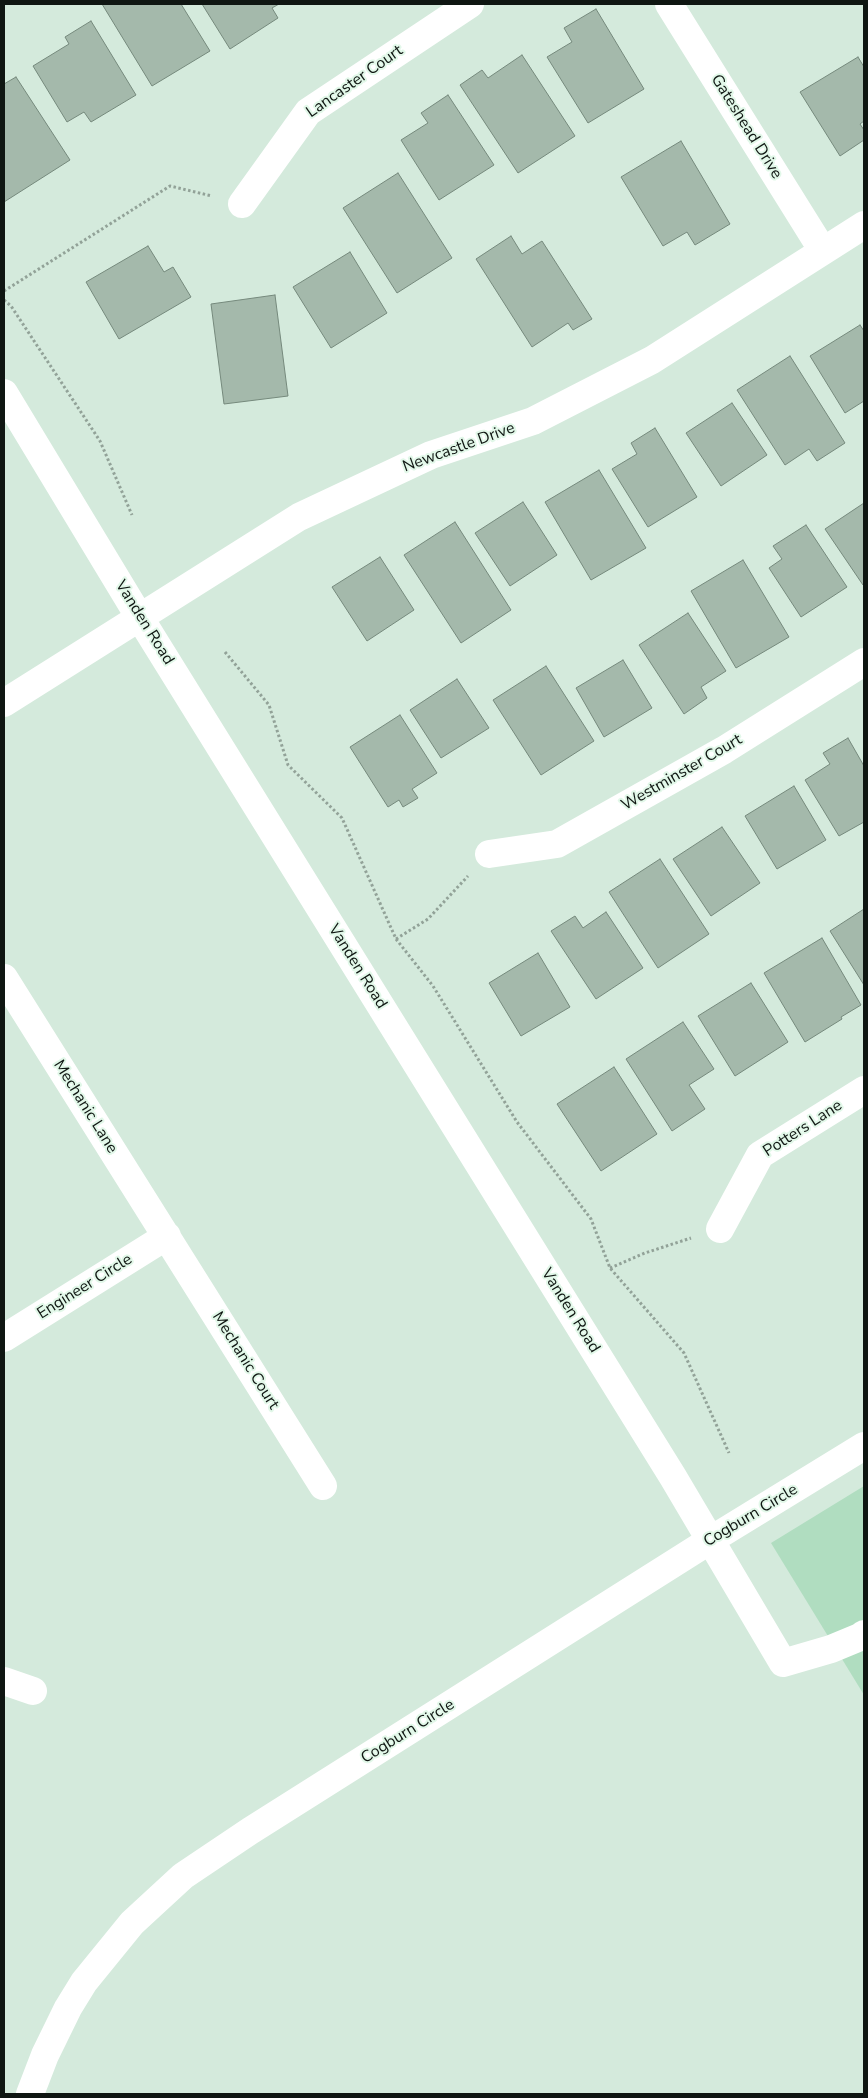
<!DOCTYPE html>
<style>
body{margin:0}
#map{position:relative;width:868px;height:2098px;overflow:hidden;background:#d4eadc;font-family:"Nunito Sans",sans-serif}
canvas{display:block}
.frame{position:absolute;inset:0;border:5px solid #0f1612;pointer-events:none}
</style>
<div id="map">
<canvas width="868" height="2098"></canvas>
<div class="frame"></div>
</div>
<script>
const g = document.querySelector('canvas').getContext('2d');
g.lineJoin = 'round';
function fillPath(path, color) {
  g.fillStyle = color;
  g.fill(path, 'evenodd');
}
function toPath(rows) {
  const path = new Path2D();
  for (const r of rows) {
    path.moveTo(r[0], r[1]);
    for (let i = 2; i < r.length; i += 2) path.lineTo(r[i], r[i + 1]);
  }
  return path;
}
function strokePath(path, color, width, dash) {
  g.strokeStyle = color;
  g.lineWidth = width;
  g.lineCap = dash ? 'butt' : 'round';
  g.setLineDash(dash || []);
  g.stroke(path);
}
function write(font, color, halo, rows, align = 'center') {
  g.font = font + ' "Nunito Sans",sans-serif';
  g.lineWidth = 4;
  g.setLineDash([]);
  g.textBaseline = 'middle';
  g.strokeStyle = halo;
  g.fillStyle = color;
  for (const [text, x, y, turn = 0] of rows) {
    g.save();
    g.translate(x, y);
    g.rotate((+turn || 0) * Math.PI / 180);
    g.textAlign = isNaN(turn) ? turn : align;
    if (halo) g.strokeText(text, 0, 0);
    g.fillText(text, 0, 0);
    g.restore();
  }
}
fillPath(toPath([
 [864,1486,864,1695,771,1543]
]), '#b0ddc0');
const building = toPath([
 [102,4,181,4,210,51,152,86,102,4],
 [202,4,279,4,272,8,278,18,230,49,202,4],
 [596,9,644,89,588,123,547,57,572,42,564,28,596,9],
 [91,21,136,95,91,122,84,112,67,122,33,66,69,44,65,37,91,21],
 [522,55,575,136,518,173,460,85,482,70,488,78,522,55],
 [858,57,864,67,864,121,860,124,864,130,864,140,840,156,800,92,858,57],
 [16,77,70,160,4,202,4,84,16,77],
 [448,95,494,165,439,200,401,140,428,123,421,113,448,95],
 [681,141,730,224,695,245,687,232,663,246,621,177,681,141],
 [398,173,452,258,397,293,343,208,398,173],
 [511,236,522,254,542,241,592,319,573,330,568,323,532,347,476,259,511,236],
 [148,246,164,272,173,267,191,297,119,339,86,282,148,246],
 [350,252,387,313,331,348,293,287,350,252],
 [275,295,288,396,224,404,211,304,275,295],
 [860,325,864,331,864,401,845,413,810,356,860,325],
 [790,356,845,443,817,461,809,449,785,465,737,390,790,356],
 [732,403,767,455,721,486,686,433,732,403],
 [655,428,697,497,648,527,612,469,637,454,631,443,655,428],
 [599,470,646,548,591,580,545,502,599,470],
 [523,502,557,555,510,586,475,533,523,502],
 [864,503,864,584,863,585,825,529,864,503],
 [455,522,511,610,461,643,404,555,455,522],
 [806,525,847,587,801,617,769,568,782,559,773,546,806,525],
 [380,557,414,610,367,641,332,587,380,557],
 [743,560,789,637,736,668,691,591,743,560],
 [688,613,726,671,701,687,707,698,684,714,639,645,688,613],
 [623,660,652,708,604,737,576,688,623,660],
 [546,666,594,741,541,775,493,700,546,666],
 [457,679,489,728,441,758,410,710,457,679],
 [400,715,437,773,412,789,418,798,403,807,399,800,388,807,350,747,400,715],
 [848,738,864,766,864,822,839,836,805,780,830,764,823,753,848,738],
 [794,786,826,840,777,869,745,816,794,786],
 [722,827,760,883,711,916,673,859,722,827],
 [660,859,709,934,658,968,609,892,660,859],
 [864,909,864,985,830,931,864,909],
 [606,912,643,968,596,999,551,931,575,916,583,928,606,912],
 [822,938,861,1005,841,1017,842,1019,805,1042,764,973,822,938],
 [538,953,570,1007,521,1036,489,983,538,953],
 [751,983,788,1042,735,1076,698,1016,751,983],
 [683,1022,714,1069,689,1085,705,1109,672,1131,626,1059,683,1022],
 [614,1067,657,1134,601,1171,557,1104,614,1067]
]);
fillPath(building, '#a4b9ab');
strokePath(building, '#75897c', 1);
strokePath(toPath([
 [4,291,170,186,212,196],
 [4,300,11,306,100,441,132,515],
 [225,652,269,705,288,765,342,818,396,939,433,986,517,1122,591,1219,610,1268,684,1353,729,1453],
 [396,939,428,919,468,876],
 [610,1268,645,1253,691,1238]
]), '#92a298', 3, [2.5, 2.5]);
strokePath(toPath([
 [669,4,823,251],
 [242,204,308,112,470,4],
 [4,393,140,618,673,1477,783,1663,831,1649,860,1637,864,1634],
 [4,703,299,517,431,455,533,421,652,360,864,225],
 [489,854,557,844,724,750,864,662],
 [4,978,323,1486],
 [720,1229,760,1155,864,1090],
 [4,1338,167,1236],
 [4,1681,33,1691],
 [30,2094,45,2055,68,2008,84,1982,132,1923,183,1876,250,1831,709,1541,864,1446]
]), '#fff', 28);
write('16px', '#0f1612', '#e2f8e9', [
 ["Lancaster Court",355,82,-35],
 ["Gateshead Drive",746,127,58],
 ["Newcastle Drive",459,448,-20],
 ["Vanden Road",144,623,58],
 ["Westminster Court",682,773,-30],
 ["Vanden Road",357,967,58],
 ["Mechanic Lane",85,1107,58],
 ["Potters Lane",803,1129,-33],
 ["Engineer Circle",85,1287,-32],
 ["Vanden Road",570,1311,58],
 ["Mechanic Court",245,1361,58],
 ["Cogburn Circle",751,1516,-31],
 ["Cogburn Circle",408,1732,-32]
]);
</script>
